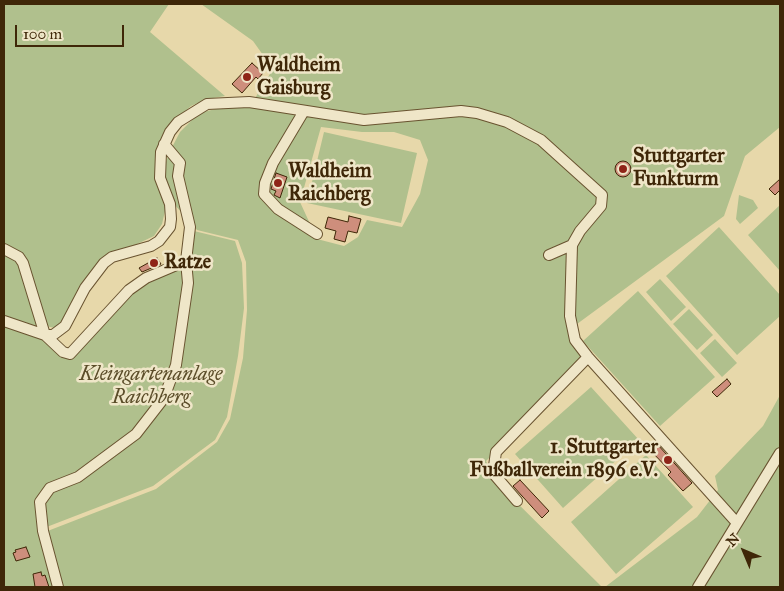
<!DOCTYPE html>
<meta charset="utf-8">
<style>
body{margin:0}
#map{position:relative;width:784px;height:591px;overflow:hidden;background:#e7d8aa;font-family:"IM FELL Great Primer",serif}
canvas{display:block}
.frame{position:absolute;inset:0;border:5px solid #3f2708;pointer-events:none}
.north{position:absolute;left:719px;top:526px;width:50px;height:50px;-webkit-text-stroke:4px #efe6c8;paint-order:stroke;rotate:315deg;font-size:14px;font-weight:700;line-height:20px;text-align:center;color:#3f2708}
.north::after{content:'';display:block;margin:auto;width:18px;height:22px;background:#3f2708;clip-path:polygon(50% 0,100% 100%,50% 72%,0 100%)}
.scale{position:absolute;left:15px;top:25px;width:109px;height:22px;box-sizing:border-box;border:2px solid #3f2708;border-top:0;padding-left:6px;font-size:15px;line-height:18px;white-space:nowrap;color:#3f2708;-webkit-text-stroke:4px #efe6c8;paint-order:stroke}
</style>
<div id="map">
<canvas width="784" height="591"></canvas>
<div class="frame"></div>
<div class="north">N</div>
<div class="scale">100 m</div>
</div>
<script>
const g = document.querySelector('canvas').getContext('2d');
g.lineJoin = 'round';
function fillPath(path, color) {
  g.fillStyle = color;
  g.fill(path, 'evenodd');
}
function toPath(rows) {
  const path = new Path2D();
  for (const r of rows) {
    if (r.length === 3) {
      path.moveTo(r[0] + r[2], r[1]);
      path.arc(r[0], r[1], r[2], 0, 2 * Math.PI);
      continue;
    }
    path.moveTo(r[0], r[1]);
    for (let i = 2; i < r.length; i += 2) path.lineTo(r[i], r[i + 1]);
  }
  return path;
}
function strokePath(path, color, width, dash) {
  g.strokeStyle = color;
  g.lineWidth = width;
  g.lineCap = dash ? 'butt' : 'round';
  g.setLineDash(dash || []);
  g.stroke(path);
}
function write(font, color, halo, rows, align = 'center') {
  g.font = font + ' "IM FELL Great Primer",serif';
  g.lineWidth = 5;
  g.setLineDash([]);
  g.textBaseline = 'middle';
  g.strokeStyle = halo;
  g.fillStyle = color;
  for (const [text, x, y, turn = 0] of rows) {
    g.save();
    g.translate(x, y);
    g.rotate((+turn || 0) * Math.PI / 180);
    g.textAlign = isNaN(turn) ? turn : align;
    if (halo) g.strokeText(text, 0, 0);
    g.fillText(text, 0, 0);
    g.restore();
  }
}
fillPath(toPath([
 [4,4,169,4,150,32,225,96,207,99,191,106,170,125,160,147,155,170,166,207,162,224,154,236,135,245,108,253,82,286,62,322,55,328,46,326,68,357,132,292,180,265,194,231,235,241,242,263,244,308,238,356,227,417,215,440,153,486,44,528,45,532,156,489,217,442,230,419,243,358,247,310,246,262,238,240,197,230,174,204,168,193,163,171,169,153,180,132,199,113,224,107,249,108,273,69,253,41,201,4,780,4,780,127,745,156,724,216,577,324,577,334,587,364,486,461,495,481,602,587,4,587],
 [321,127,362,132,394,132,420,140,428,160,420,194,402,227,367,220,358,237,344,246,317,239,300,202],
 [324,132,417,153,401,223,307,203],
 [739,195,753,200,758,208,740,224,736,219],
 [780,205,780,271,748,235],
 [719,227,780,295,780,316,737,355,666,276],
 [660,279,686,307,671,321,646,292],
 [638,291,715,377,660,426,583,341],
 [689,309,713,335,697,350,673,324],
 [715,339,737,363,722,377,700,353],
 [591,387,639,440,563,508,515,454],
 [780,395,780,587,605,587,697,517,718,490,715,476,763,426],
 [646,455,693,507,616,574,571,522]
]), '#b0c08d');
const building = toPath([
 [252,63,263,73,258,79,256,77,242,93,232,84,252,63],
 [623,169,8],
 [276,173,287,177,280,198,274,195,276,191,271,189,276,173],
 [780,179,780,190,775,195,769,189,780,179],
 [349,216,361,219,357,233,348,231,345,242,334,239,336,231,325,228,328,217,348,222,349,216],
 [157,258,161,264,142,272,139,268,157,258],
 [727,379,731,384,717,397,712,392,727,379],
 [658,445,692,483,683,491,668,475,671,472,651,451,658,445],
 [520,480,549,511,542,518,513,486,520,480],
 [26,547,30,557,16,561,13,553,16,552,15,550,26,547],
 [41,572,42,576,45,575,49,587,35,587,33,574,41,572]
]);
fillPath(building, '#ce8e7c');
strokePath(building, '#3f2708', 1);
const minor = toPath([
 [304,111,273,163,265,183,264,194,278,209,317,234],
 [4,249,19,257,23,263,45,335,63,352,70,354,129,290,146,278,186,261],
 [549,255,572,245],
 [4,321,45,335,53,335,65,326,85,288,104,263,112,257,151,246,159,241,170,227,171,219,170,204,160,178,161,152,170,132,178,122,207,104,249,102,364,120,461,111,477,113,507,122,541,140,602,195,601,206,580,231,572,245,570,316,575,340,588,357,737,523],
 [517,501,493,473,496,452,588,357],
 [58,587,43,531,40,502,50,488,78,477,136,434,164,398,176,365,188,283,186,261,190,227,178,176,180,163,164,144],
 [698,587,780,453]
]);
strokePath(minor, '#695330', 12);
strokePath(minor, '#efe6c8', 10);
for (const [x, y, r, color] of [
 [247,77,5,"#8f2418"],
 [623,169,5,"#8f2418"],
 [278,183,5,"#8f2418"],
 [154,263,5,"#8f2418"],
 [668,460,5,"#8f2418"]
]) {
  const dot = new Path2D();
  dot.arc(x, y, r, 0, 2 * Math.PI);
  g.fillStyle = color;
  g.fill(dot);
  strokePath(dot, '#efe6c8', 2);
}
write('bold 20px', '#3f2708', '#efe6c8', [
 ["Waldheim",257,66],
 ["Gaisburg",257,89],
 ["Stuttgarter",633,157],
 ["Funkturm",633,180],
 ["Waldheim",288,172],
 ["Raichberg",288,195],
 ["Ratze",164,263],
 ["1. Stuttgarter",658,448,"right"],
 ["Fußballverein 1896 e.V.",658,471,"right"]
], 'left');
write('italic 20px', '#5b4d29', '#efe6c8', [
 ["Kleingartenanlage",151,375],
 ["Raichberg",151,398]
]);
</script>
